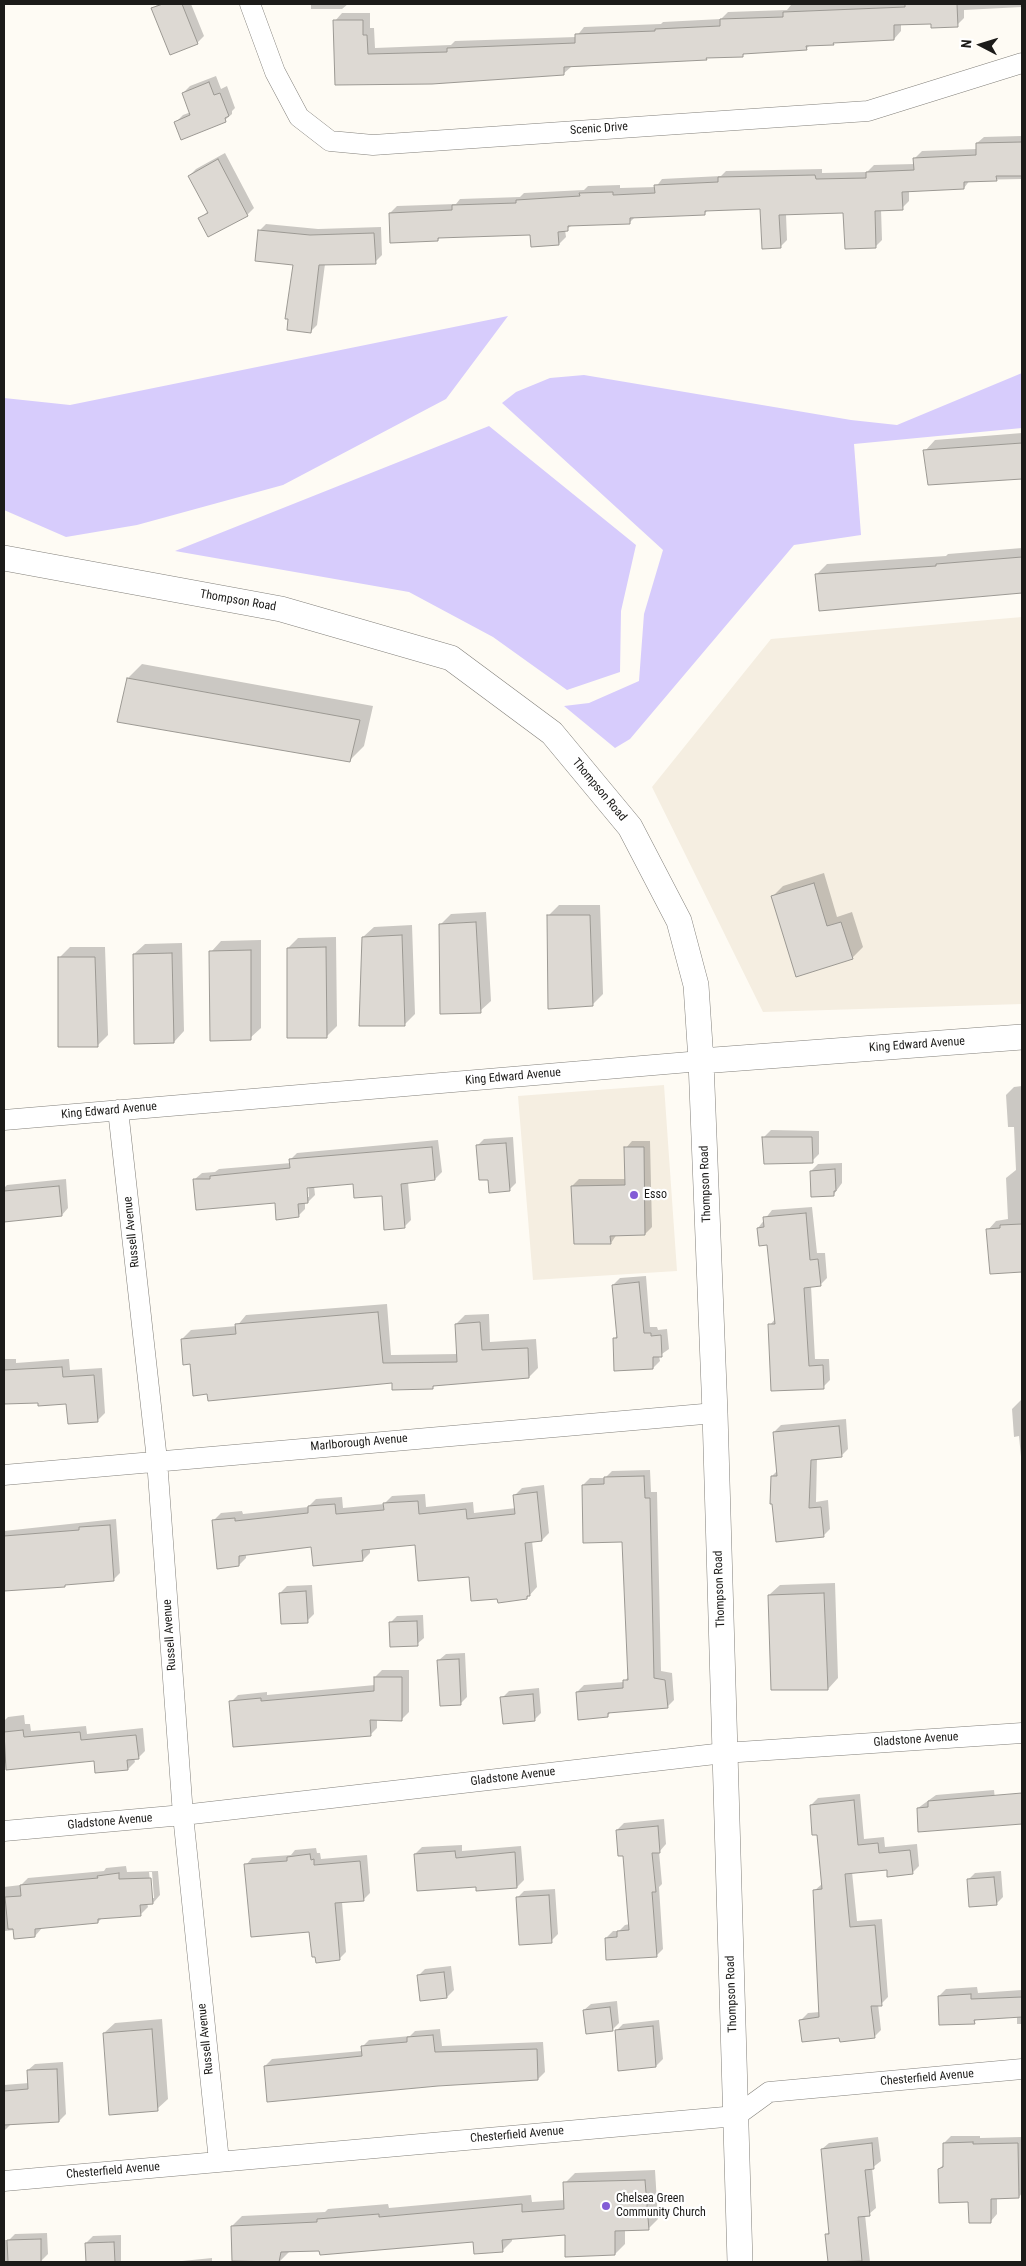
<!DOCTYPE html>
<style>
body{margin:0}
#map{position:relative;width:1026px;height:2266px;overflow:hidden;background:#fefbf4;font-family:"Roboto Condensed",sans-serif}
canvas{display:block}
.frame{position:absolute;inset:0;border:5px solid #1c1b19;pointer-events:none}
.north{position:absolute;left:956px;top:20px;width:50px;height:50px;-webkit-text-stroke:4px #fff;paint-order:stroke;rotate:275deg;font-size:14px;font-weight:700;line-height:20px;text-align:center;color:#1c1b19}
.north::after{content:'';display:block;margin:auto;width:18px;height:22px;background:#1c1b19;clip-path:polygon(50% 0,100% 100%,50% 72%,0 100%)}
</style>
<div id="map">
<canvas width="1026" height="2266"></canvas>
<div class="frame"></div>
<div class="north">N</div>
</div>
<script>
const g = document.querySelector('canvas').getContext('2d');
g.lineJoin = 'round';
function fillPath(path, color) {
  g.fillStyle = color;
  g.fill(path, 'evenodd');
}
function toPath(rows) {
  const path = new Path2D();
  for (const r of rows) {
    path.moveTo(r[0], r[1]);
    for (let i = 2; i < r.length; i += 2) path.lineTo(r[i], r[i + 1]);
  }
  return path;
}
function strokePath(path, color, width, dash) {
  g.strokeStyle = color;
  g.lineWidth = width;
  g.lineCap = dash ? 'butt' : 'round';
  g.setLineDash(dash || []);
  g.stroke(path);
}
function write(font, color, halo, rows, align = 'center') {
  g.font = font + ' "Roboto Condensed",sans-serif';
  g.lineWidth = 4.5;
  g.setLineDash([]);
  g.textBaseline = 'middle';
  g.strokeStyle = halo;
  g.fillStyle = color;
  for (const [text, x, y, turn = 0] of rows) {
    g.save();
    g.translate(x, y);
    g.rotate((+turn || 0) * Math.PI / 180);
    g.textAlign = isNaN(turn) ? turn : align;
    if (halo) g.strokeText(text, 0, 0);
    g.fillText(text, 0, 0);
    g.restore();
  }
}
fillPath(toPath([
 [1022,617,1022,1004,763,1012,652,787,771,639],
 [664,1085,677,1271,533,1280,518,1096]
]), '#f5eee1');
fillPath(toPath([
 [508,316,446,399,283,485,137,525,66,537,4,510,4,398,70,405],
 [1022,373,1022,428,854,444,861,535,794,545,630,739,615,748,564,706,589,703,639,681,644,614,663,550,502,403,516,392,550,378,584,375,851,420,897,425],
 [489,426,636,545,621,611,620,672,567,690,493,637,409,592,175,551]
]), '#d7ccfc');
fillPath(toPath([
 [158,4,191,4,204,36,197,43,153,9],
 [311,4,348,4,342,9,311,9],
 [828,4,1022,4,1022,7,964,10,964,18,957,25,932,23,901,24,901,31,894,39,835,42,810,45,806,49,746,52,743,55,708,56,706,59,571,67,563,74,336,84,335,21,342,13,370,13,370,28,374,28,375,48,451,45,455,41,576,37,584,27,661,24,663,22,721,19,728,12,787,10,791,5],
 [216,76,221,89,227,86,235,108,232,111,232,114,225,120,176,122,183,115,191,112,183,93,190,86],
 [1022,136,1022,179,970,180,964,188,909,191,909,201,902,208,881,209,882,240,875,247,844,212,786,214,787,240,780,247,761,207,709,209,705,213,635,217,630,222,574,224,565,230,566,237,559,244,532,234,441,236,438,240,390,213,397,206,456,204,460,199,520,197,524,193,584,190,588,186,620,185,620,188,656,187,662,179,721,176,726,171,822,169,822,173,867,172,874,165,915,164,915,158,922,151,977,149,977,143,984,137],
 [225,153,254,208,247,215,200,219,208,211,189,176,196,169],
 [266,224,318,229,381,227,382,255,375,262,325,264,317,325,310,332,294,264,259,231],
 [1022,433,1022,478,929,484,925,451,935,440],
 [1022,548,1022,591,820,610,817,574,827,564,946,556,948,554],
 [142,664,373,706,364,746,350,760,128,678],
 [824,873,837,917,852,912,863,947,852,958,772,897,783,886],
 [559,905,600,905,603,994,592,1005,548,916],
 [486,912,491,1001,480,1011,441,924,451,914],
 [412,925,415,1014,405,1024,363,937,374,927],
 [336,937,337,1026,327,1036,288,948,298,938],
 [261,940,261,1028,250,1038,211,952,221,941],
 [182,943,184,1031,174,1042,134,954,145,944],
 [70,947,105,947,108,1035,98,1045,59,958],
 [1022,1086,1022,1271,991,1273,988,1230,996,1221,1008,1219,1006,1178,1016,1170,1014,1127,1008,1127,1006,1095,1014,1087],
 [771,1130,819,1131,819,1154,812,1161,764,1137],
 [513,1137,516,1183,509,1190,477,1146,484,1139],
 [438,1140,442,1172,435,1179,408,1182,411,1220,404,1227,383,1194,354,1182,314,1186,315,1195,308,1202,305,1202,305,1209,298,1216,276,1201,195,1179,202,1173,215,1172,219,1169,291,1163,290,1160,297,1153],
 [308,1181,309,1197,307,1197,305,1182],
 [632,1141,650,1141,652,1227,645,1234,617,1234,611,1243,572,1186,579,1179,626,1179,626,1148],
 [842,1163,842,1183,834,1194,811,1171,818,1164],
 [66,1179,68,1208,62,1215,4,1221,4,1188,7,1185],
 [812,1207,817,1253,825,1253,827,1278,820,1285,811,1286,815,1359,829,1359,830,1380,823,1387,770,1325,775,1319,768,1244,758,1228,772,1210],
 [646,1276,650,1327,657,1327,658,1330,667,1329,669,1349,659,1356,660,1361,653,1368,614,1339,618,1335,613,1285,620,1278],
 [387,1304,391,1355,458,1354,456,1324,465,1315,489,1314,490,1342,536,1339,538,1368,529,1377,436,1384,432,1388,393,1382,208,1393,191,1362,182,1339,191,1330,237,1326,246,1315],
 [4,1359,16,1359,16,1363,69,1359,70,1370,102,1368,105,1413,97,1421,67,1403,4,1403],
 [1021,1400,1022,1400,1022,1467,1019,1436,1014,1437,1012,1409],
 [846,1419,848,1449,841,1456,817,1458,816,1502,828,1500,830,1529,823,1536,772,1476,777,1471,774,1432,781,1425],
 [650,1470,651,1492,657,1492,661,1671,672,1673,674,1700,667,1707,612,1711,607,1716,577,1692,584,1685,624,1682,629,1676,623,1540,583,1485,590,1478,605,1478,612,1471],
 [544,1485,549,1533,542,1540,532,1541,537,1587,527,1598,470,1576,416,1544,370,1548,370,1553,363,1560,313,1546,246,1553,246,1558,239,1565,214,1520,221,1513,242,1511,243,1514,308,1507,316,1499,342,1497,343,1508,384,1504,392,1496,425,1494,426,1507,473,1502,474,1513,516,1508,515,1495,522,1488],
 [116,1519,120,1573,113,1580,4,1590,4,1531],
 [835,1583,838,1678,828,1689,772,1689,769,1595,780,1585],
 [312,1585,314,1614,307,1621,280,1593,287,1586],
 [423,1615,424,1638,417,1644,390,1623,397,1616],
 [465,1653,467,1697,460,1704,439,1660,446,1654],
 [382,1670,409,1670,409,1712,402,1719,377,1719,377,1728,370,1735,231,1702,238,1695,267,1692,267,1695,375,1685,375,1677],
 [539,1688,541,1713,534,1720,502,1698,509,1691],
 [24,1715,25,1724,30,1724,31,1731,86,1726,87,1734,143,1728,145,1751,138,1758,134,1758,135,1762,128,1769,95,1760,4,1763,4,1721,8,1717],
 [994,1790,997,1818,918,1808,936,1795],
 [860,1794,864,1839,884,1837,885,1847,917,1844,919,1866,912,1873,888,1869,852,1872,857,1921,882,1919,888,1997,881,2004,878,2004,881,2030,874,2037,841,2036,801,2020,808,2013,820,2012,814,1891,822,1884,818,1833,811,1805,818,1798],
 [664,1819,666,1844,659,1852,662,1884,659,1887,663,1949,656,1956,606,1938,613,1931,619,1931,625,1925,630,1924,624,1855,617,1830,624,1823],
 [462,1845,462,1851,521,1846,524,1880,517,1887,415,1854,422,1847],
 [316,1848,317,1853,320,1853,321,1859,367,1855,370,1893,363,1900,342,1902,346,1952,339,1959,246,1865,252,1858,291,1855,295,1850],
 [126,1866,127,1872,158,1871,160,1895,153,1903,147,1903,148,1907,140,1915,102,1918,98,1922,42,1928,35,1936,15,1930,4,1931,4,1887,21,1885,28,1878,104,1871,106,1868],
 [149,1872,152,1872,154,1898,152,1898],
 [1001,1871,1003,1897,996,1904,968,1880,975,1873],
 [555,1889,558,1934,551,1941,517,1898,524,1891],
 [451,1966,454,1990,447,1997,418,1976,425,1969],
 [977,1987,978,1993,1022,1990,1022,2024,1017,2024,1017,2016,978,2018,974,2022,939,1996,946,1989],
 [617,2001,619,2023,612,2030,584,2010,591,2004],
 [162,2019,168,2099,157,2109,104,2033,115,2023],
 [659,2020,663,2059,656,2066,616,2031,623,2024],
 [440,2029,442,2046,543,2042,545,2072,538,2079,438,2084,265,2066,272,2059,362,2051,362,2047,369,2040,410,2036,415,2031],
 [63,2062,66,2114,59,2121,11,2124,4,2131,4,2085,29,2083,28,2070,35,2064],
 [951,2136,980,2136,980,2138,1022,2137,1022,2193,1019,2197,997,2197,997,2214,991,2221,939,2169,944,2164,944,2143],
 [878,2137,881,2161,872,2168,876,2208,869,2214,865,2215,870,2262,829,2262,826,2235,830,2231,822,2149,829,2143],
 [655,2170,658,2219,648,2229,625,2230,625,2244,615,2254,566,2234,512,2238,512,2241,502,2251,474,2241,289,2252,279,2262,254,2262,254,2259,232,2226,242,2216,325,2212,328,2209,388,2204,389,2208,531,2195,532,2202,565,2200,565,2183,575,2173],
 [47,2233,48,2254,40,2262,4,2262,4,2240,9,2240,15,2234],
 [121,2235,121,2262,87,2262,86,2243,93,2236],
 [212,2258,212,2262,172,2262]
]), '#0003');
const building = toPath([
 [163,4,182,4,198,44,170,55,151,8,163,4],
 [905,4,957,4,958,27,931,28,931,24,894,25,894,40,833,43,834,45,806,46,807,50,743,54,743,57,706,58,707,60,564,67,564,75,432,84,335,85,333,20,363,20,363,35,367,35,368,54,447,52,447,48,575,43,575,34,655,31,655,29,720,26,720,19,783,17,783,12,905,7,905,4],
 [209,82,214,95,220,93,229,116,225,118,226,122,181,140,174,122,190,115,182,93,209,82],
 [1022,142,1022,176,996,176,997,181,964,182,964,189,902,192,903,210,875,211,876,248,845,249,843,213,779,215,781,248,762,249,760,209,705,211,705,215,630,218,630,224,568,226,568,231,558,232,559,245,531,247,530,235,438,238,438,241,390,243,389,213,452,210,452,205,516,203,516,200,580,196,579,193,613,192,613,195,655,193,654,185,718,182,718,177,815,175,816,179,866,178,866,172,914,170,913,158,976,155,976,143,1022,142],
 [218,159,248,216,208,237,198,218,208,213,188,176,218,159],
 [258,230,310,235,374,233,376,264,319,265,311,333,287,330,288,319,285,319,293,265,255,261,258,230],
 [1022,443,1022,479,928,485,923,450,1022,443],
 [1022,557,1022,593,819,611,815,574,936,566,936,564,1022,557],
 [127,678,360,720,350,762,117,722,127,678],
 [814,883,827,926,841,922,853,959,796,977,771,896,814,883],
 [547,915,590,915,593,1006,548,1009,547,915],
 [476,922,481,1013,440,1014,439,924,476,922],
 [402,935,405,1026,359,1026,362,937,402,935],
 [326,947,327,1038,287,1038,287,948,326,947],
 [251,950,251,1040,210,1041,209,951,251,950],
 [172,953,174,1043,134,1044,133,954,172,953],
 [58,957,95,957,98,1047,58,1047,58,957],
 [762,1137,812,1137,813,1163,764,1164,762,1137],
 [506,1143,510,1191,489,1193,488,1180,479,1180,476,1145,506,1143],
 [432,1147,435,1180,401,1184,405,1228,384,1230,382,1196,354,1198,353,1184,307,1188,308,1203,298,1204,299,1217,276,1220,275,1203,196,1210,193,1179,210,1179,210,1176,290,1168,289,1159,432,1147],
 [624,1147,644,1147,645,1235,610,1236,611,1244,574,1244,571,1186,625,1185,624,1147],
 [835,1169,836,1191,834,1191,834,1196,811,1197,810,1171,835,1169],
 [59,1186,62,1216,4,1222,4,1191,59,1186],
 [806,1213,810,1260,818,1259,821,1286,804,1288,809,1366,823,1365,824,1389,771,1391,768,1324,775,1324,767,1245,759,1246,757,1228,764,1227,763,1217,806,1213],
 [1022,1224,1022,1272,990,1274,986,1229,1000,1228,1000,1225,1022,1224],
 [639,1282,644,1333,651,1333,651,1336,661,1335,662,1357,653,1357,653,1369,614,1371,613,1338,617,1338,612,1285,639,1282],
 [378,1312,383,1363,457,1362,455,1324,480,1322,482,1350,528,1348,529,1378,433,1386,433,1389,392,1390,392,1383,208,1401,207,1394,193,1396,190,1364,183,1365,181,1339,236,1334,235,1324,378,1312],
 [62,1367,63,1377,94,1375,98,1422,68,1424,66,1404,38,1406,38,1403,4,1404,4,1370,62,1367],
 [839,1426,842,1457,811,1460,809,1508,821,1507,824,1537,776,1542,772,1504,770,1504,771,1476,777,1476,773,1432,839,1426],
 [644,1476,645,1498,650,1498,654,1678,665,1680,668,1708,608,1713,608,1717,578,1720,576,1692,623,1688,623,1680,628,1680,622,1542,583,1543,582,1485,604,1484,604,1477,644,1476],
 [537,1492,542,1541,525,1543,530,1596,527,1596,527,1599,498,1603,497,1599,471,1601,469,1577,418,1581,415,1545,362,1550,363,1561,313,1566,311,1547,239,1556,239,1566,217,1569,212,1520,235,1518,235,1521,308,1513,308,1506,335,1504,336,1514,384,1510,383,1503,418,1501,419,1514,466,1509,467,1519,515,1514,513,1495,537,1492],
 [110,1525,114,1581,65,1585,65,1587,4,1591,4,1536,79,1530,79,1527,110,1525],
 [306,1591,308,1623,281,1624,279,1593,306,1591],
 [824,1593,828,1690,771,1690,768,1595,824,1593],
 [417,1621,418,1646,390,1647,389,1622,417,1621],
 [459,1659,461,1705,440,1706,437,1660,459,1659],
 [374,1677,402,1677,402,1721,370,1720,371,1736,233,1747,229,1701,261,1698,261,1701,374,1691,374,1677],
 [533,1694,535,1721,503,1724,500,1697,533,1694],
 [23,1730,24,1737,80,1732,81,1740,136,1735,139,1759,127,1760,128,1770,95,1773,94,1761,6,1770,4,1732,23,1730],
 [1022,1793,1022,1824,918,1832,917,1808,928,1807,928,1801,1022,1793],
 [854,1800,858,1845,878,1843,879,1853,910,1850,913,1874,887,1877,887,1870,845,1874,850,1927,875,1925,882,2006,871,2006,875,2038,840,2042,839,2038,802,2042,799,2020,819,2017,813,1890,822,1889,817,1835,812,1835,810,1805,854,1800],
 [658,1826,660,1853,652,1853,656,1892,652,1892,657,1957,606,1960,605,1938,617,1937,617,1931,629,1930,623,1856,618,1856,616,1830,658,1826],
 [455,1851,456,1858,515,1852,517,1888,476,1891,476,1887,417,1891,414,1854,455,1851],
 [310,1854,311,1860,314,1859,314,1865,360,1861,364,1901,335,1903,340,1960,316,1963,315,1957,312,1957,309,1932,251,1937,244,1864,287,1861,287,1857,310,1854],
 [119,1873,119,1879,151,1878,153,1904,140,1905,141,1916,98,1919,98,1923,35,1929,35,1937,14,1939,13,1929,8,1929,5,1897,21,1896,20,1885,98,1878,97,1876,119,1873],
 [994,1877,997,1905,969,1907,967,1879,994,1877],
 [549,1895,552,1943,519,1945,516,1897,549,1895],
 [444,1972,447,1998,420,2001,417,1975,444,1972],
 [971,1994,971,1999,1022,1997,1022,2017,974,2020,975,2024,939,2025,938,1996,971,1994],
 [610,2007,613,2031,586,2034,583,2010,610,2007],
 [653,2026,656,2067,618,2071,615,2030,653,2026],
 [152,2029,158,2111,109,2115,103,2033,152,2029],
 [433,2035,435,2052,537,2049,538,2080,438,2086,267,2102,264,2066,362,2056,361,2046,407,2042,407,2037,433,2035],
 [57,2069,59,2122,4,2125,4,2091,28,2089,27,2070,57,2069],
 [973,2142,973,2144,1018,2143,1019,2198,991,2199,991,2223,969,2223,968,2202,939,2203,938,2169,943,2167,943,2143,973,2142],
 [872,2143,874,2169,865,2170,870,2216,858,2217,862,2261,828,2262,825,2234,829,2234,821,2149,872,2143],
 [645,2180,649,2230,615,2231,615,2255,565,2257,565,2235,502,2240,503,2252,474,2254,473,2242,320,2255,319,2251,281,2252,279,2262,232,2261,231,2226,317,2222,317,2219,379,2214,379,2217,522,2204,522,2212,564,2209,563,2182,645,2180],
 [41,2239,41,2262,8,2262,7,2240,41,2239],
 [114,2242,115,2262,86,2262,85,2243,114,2242]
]);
fillPath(building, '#ddd9d3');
strokePath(building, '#9c9993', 1);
const minor = toPath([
 [250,4,275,72,299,117,330,141,373,145,868,111,1022,63],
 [118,1110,157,1460,183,1815,219,2161],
 [4,1120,701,1061],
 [4,1475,715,1413],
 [4,1831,183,1815,724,1753,1022,1733],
 [4,2181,736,2116,769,2092,1022,2069]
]);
const tertiary = toPath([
 [4,558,281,609,451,658,552,733,630,827,679,921,696,985,701,1061,715,1413,740,2262],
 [701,1061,1022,1037]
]);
strokePath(minor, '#83807b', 21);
strokePath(tertiary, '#83807b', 26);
strokePath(minor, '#fff', 20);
strokePath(tertiary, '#fff', 25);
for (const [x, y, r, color] of [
 [634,1195,5,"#835cd6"],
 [606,2206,5,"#835cd6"]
]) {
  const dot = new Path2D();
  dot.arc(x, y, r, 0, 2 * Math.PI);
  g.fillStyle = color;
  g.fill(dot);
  strokePath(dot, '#fff', 2);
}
write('12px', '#1c1b19', '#fff', [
 ["Scenic Drive",599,129,-4],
 ["Thompson Road",238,601,10],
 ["Thompson Road",599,790,50],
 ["King Edward Avenue",917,1045,-4],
 ["King Edward Avenue",513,1077,-5],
 ["King Edward Avenue",109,1111,-5],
 ["Thompson Road",706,1184,-92],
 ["Russell Avenue",132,1232,-96],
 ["Marlborough Avenue",359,1443,-5],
 ["Thompson Road",720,1589,-92],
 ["Russell Avenue",170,1635,-94],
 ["Gladstone Avenue",916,1740,-4],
 ["Gladstone Avenue",513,1777,-7],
 ["Gladstone Avenue",110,1822,-5],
 ["Thompson Road",732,1994,-92],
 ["Russell Avenue",206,2039,-96],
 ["Chesterfield Avenue",927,2078,-5],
 ["Chesterfield Avenue",517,2135,-5],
 ["Chesterfield Avenue",113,2171,-5]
]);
write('12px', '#1c1b19', '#fff', [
 ["Esso",644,1195],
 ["Chelsea Green",616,2199],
 ["Community Church",616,2213]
], 'left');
</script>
